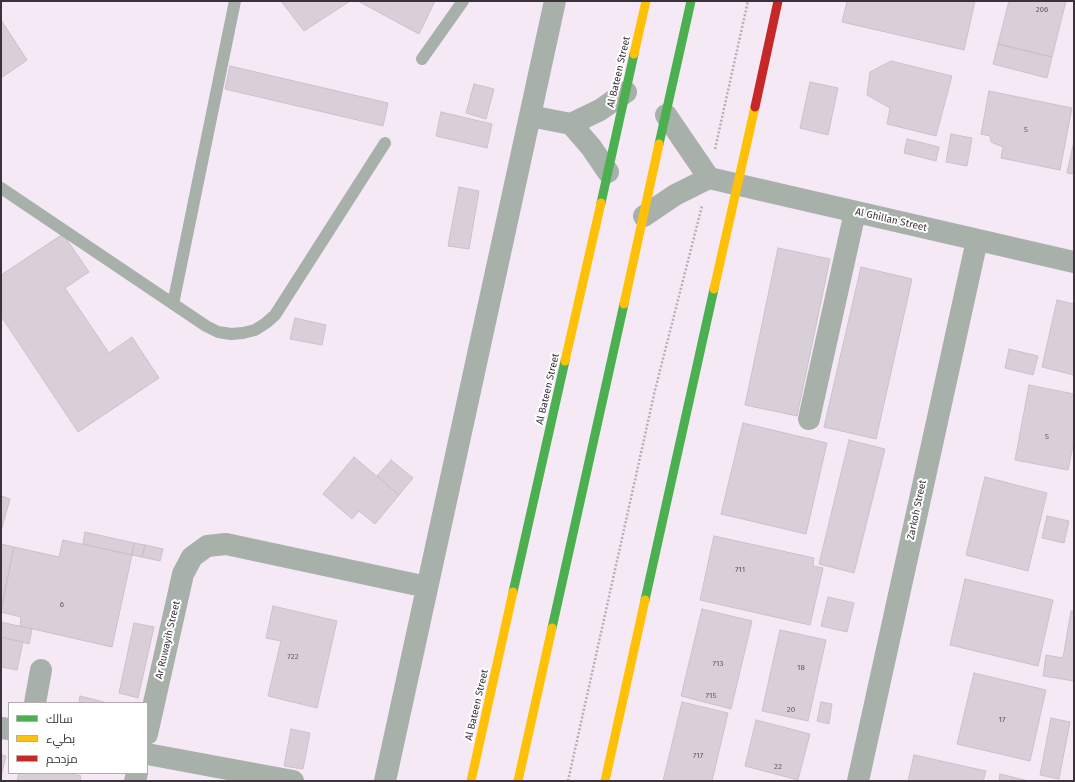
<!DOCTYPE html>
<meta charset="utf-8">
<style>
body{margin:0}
#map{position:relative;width:1075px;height:782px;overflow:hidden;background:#f6e9f6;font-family:"Fira Sans",Cairo,sans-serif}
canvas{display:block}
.frame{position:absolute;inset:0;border:2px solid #3b323b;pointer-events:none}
.legend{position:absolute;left:8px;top:702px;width:140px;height:72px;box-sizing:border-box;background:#fff;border:1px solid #b1adb1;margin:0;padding:5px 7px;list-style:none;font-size:12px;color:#3b323b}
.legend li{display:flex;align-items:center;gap:8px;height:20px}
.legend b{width:20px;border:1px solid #b1adb1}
</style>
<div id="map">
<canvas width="1075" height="782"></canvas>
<div class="frame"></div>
<ul class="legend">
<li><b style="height:5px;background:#4caf50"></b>سالك</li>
<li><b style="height:5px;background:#ffc107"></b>بطيء</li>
<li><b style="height:5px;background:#c62828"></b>مزدحم</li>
</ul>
</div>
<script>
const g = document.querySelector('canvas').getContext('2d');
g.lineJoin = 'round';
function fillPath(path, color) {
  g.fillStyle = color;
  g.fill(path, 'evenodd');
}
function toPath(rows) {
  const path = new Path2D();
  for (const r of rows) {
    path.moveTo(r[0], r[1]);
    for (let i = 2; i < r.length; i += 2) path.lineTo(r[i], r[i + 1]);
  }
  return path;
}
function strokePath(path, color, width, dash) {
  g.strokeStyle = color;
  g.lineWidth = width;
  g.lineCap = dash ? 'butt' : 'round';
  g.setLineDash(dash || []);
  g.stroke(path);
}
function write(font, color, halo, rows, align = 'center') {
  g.font = font + ' "Fira Sans",sans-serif';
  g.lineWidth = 4;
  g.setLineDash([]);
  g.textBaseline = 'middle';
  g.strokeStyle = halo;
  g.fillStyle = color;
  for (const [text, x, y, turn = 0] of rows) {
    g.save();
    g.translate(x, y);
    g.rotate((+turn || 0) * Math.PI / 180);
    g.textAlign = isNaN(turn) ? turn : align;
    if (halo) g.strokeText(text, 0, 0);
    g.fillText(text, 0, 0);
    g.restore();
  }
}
const building = toPath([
 [281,1,350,1,304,31,281,1],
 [358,1,435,1,419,34,358,1],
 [847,1,975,1,964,50,842,22,847,1],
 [1009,1,1066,1,1052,57,998,44,1009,1],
 [1,20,27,60,1,78,1,20],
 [998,44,1052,57,1047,78,993,64,998,44],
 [891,61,952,76,936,136,887,124,890,108,867,95,870,72,891,61],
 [230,66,388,103,383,126,225,89,230,66],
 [810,82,838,88,828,135,800,128,810,82],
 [474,84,494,89,486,119,466,113,474,84],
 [989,91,1072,108,1060,170,1001,158,1003,147,991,142,990,136,981,134,989,91],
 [441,112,492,124,487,148,436,136,441,112],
 [951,134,972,138,967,166,946,162,951,134],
 [907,139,939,147,936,161,904,153,907,139],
 [1074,141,1074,174,1067,173,1074,141],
 [459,187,479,191,469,249,448,246,459,187],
 [63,234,89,272,65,288,109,353,132,337,159,378,78,432,1,316,1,275,63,234],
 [778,248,830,259,797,416,745,405,778,248],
 [861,267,912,279,876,439,824,427,861,267],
 [1057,300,1074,304,1074,375,1042,367,1057,300],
 [295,318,326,325,322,345,290,339,295,318],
 [1009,349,1038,356,1033,375,1005,368,1009,349],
 [1029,385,1074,394,1074,441,1068,470,1015,460,1029,385],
 [743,423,827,443,806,534,721,514,743,423],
 [849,440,885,449,854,573,819,564,849,440],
 [354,457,399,495,375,524,359,511,352,519,323,494,354,457],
 [391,460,413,478,399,495,377,476,391,460],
 [985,477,1047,493,1028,571,966,555,985,477],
 [1,496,10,499,1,531,1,496],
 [1047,516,1069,521,1064,543,1042,538,1047,516],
 [85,532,134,543,132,555,83,544,85,532],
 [714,536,814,558,813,566,823,568,810,625,700,600,714,536],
 [63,540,132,555,112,647,20,626,21,617,1,612,14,547,59,557,63,540],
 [134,543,145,545,142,557,132,555,134,543],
 [1,544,14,547,2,604,1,604,1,544],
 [145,545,163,549,160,561,142,557,145,545],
 [965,579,1053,600,1038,666,950,645,965,579],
 [828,597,854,603,847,632,821,626,828,597],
 [273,606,337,621,317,708,268,696,281,641,266,638,273,606],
 [702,609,752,621,731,709,681,696,702,609],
 [1071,611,1074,611,1074,681,1043,676,1046,655,1063,658,1071,611],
 [1,622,32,629,29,644,1,637,1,622],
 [134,623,154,627,138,698,119,693,134,623],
 [780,630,826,640,808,721,762,711,780,630],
 [1,637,23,642,17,670,1,667,1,637],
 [974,673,1046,690,1030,761,957,744,974,673],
 [80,696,108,703,79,703,80,696],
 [682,702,728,713,712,781,663,781,682,702],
 [821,702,832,704,829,724,817,721,821,702],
 [1051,718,1070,722,1059,779,1040,775,1051,718],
 [756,720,810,734,798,780,745,766,756,720],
 [291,729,310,733,303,769,284,766,291,729],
 [1,755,6,756,1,777,1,755],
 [914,755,986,771,983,781,908,781,914,755],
 [19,773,67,773,81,776,80,781,17,781,19,773],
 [1000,774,1029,781,999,781,1000,774]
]);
fillPath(building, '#d9cfd9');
strokePath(building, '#cbc0cb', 1);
strokePath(toPath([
 [715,149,748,1],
 [568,781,655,390,702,206]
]), '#afb2b1', 2.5, [2, 2]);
strokePath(toPath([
 [422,59,463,1],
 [1,188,206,326,218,332,231,334,243,333,255,330,266,323,275,315,385,143],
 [173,304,235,1]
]), '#a7b1aa', 12);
strokePath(toPath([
 [666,115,709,178],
 [530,116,571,124,600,110,626,92],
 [571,124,591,147,608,172],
 [644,216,675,195,709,178,1074,262],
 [809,419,855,212],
 [35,703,41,670],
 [1,728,9,729],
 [147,734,183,574,192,557,207,546,226,544,427,587],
 [147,754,293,781],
 [135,781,137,773],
 [385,781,555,1],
 [858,781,977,240]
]), '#a7b1aa', 22);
strokePath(toPath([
 [659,144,691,1],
 [601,203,634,54],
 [513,592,565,361],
 [645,600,714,289],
 [552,628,624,304]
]), '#4caf50', 9);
strokePath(toPath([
 [634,54,646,1],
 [714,289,755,107],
 [624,304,659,144],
 [565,361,601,203],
 [471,781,513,592],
 [518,781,552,628],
 [605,781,645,600]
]), '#ffc107', 9);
strokePath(toPath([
 [755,107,778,1]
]), '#c62828', 9);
write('8px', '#625962', null, [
 ["206",1042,10],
 ["5",1026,130],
 ["5",1047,437],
 ["711",740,570],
 ["6",62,605],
 ["722",293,657],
 ["713",718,664],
 ["18",801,668],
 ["715",711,696],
 ["20",791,710],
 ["17",1002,720],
 ["717",698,756],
 ["22",778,767]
]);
write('10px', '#3b323b', '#fff', [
 ["Al Bateen Street",619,72,-77],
 ["Al Ghillan Street",891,220,13],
 ["Al Bateen Street",548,389,-77],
 ["Zarkoh Street",917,510,-78],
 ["Ar Ruwayih Street",168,640,-77],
 ["Al Bateen Street",477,705,-77]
]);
</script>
